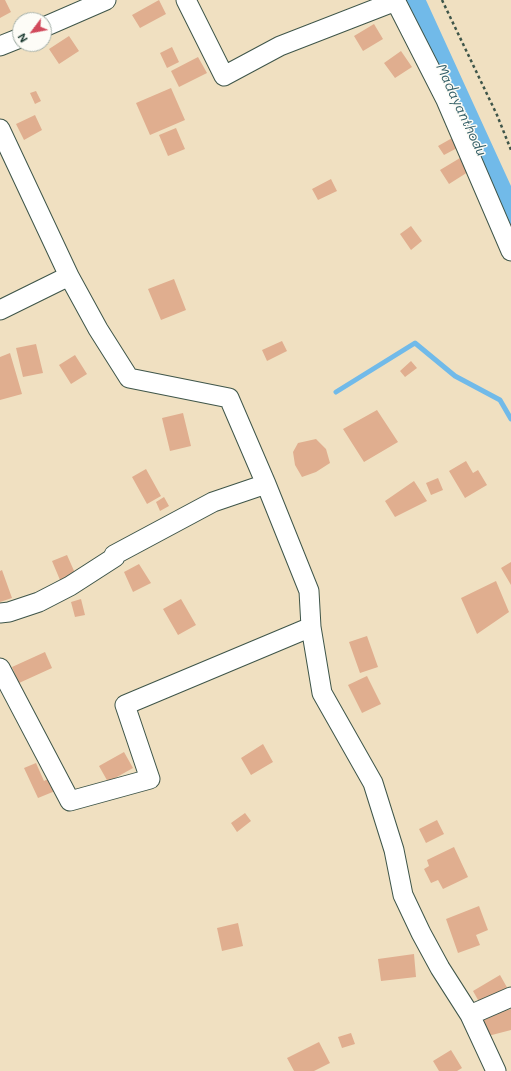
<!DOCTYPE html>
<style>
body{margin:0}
#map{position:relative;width:511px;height:1071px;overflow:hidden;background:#f0e0c1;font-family:Mali,sans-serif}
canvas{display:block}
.north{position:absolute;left:12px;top:12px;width:40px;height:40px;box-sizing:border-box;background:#fdfcf7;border:1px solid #a4b0a9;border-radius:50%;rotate:238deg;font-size:11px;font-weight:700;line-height:16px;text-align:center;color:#1f3d34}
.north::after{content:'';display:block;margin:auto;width:14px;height:18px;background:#d1495b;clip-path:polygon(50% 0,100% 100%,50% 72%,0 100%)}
</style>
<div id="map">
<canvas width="511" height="1071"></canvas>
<div class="north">N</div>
</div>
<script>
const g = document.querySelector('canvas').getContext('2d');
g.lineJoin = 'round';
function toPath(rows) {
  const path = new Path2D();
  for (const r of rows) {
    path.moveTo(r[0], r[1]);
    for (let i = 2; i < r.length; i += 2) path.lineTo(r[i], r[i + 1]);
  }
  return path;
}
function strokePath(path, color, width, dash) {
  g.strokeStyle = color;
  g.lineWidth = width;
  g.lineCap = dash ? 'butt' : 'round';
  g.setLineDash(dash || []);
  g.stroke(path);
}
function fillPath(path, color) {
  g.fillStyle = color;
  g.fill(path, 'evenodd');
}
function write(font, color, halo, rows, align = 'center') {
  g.font = font + ' Mali,sans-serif';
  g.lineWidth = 3;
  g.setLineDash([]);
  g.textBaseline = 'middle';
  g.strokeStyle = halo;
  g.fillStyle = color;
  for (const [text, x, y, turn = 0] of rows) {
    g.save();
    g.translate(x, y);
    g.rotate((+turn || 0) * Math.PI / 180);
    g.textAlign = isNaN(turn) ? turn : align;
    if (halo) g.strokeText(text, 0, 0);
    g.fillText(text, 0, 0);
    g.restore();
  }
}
strokePath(toPath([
 [336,392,415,343,455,376,500,400,511,419]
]), '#71bae9', 5);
strokePath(toPath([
 [410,0,511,221]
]), '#71bae9', 29);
fillPath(toPath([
 [0,0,5,0,11,12,0,18],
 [159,0,166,14,140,28,132,15],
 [374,24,383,39,363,51,354,36],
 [69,36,79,51,59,64,49,49],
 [172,47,179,62,167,68,160,53],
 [401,51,412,67,395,78,384,63],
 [198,57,207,73,179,87,171,71],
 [171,88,185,120,150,135,136,103],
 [36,91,41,101,35,104,30,93],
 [35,115,42,130,24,140,16,124],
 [176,128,185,149,168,156,159,135],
 [454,137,459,147,444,155,438,146],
 [460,158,468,172,449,184,440,170],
 [331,179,337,191,318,200,312,189],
 [411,226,422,241,411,250,400,234],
 [174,279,186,310,161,320,148,289],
 [282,341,287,351,267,361,262,350],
 [36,344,43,373,23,377,16,348],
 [10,353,22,394,0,400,0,357],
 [75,355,87,374,71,384,59,365],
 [411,361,417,368,405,377,400,371],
 [377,410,398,442,364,462,343,429],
 [183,413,191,446,170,451,162,418],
 [316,439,326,449,330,463,316,472,302,477,295,465,293,452,298,443],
 [466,461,473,473,478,470,487,485,465,498,449,471],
 [146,469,161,496,147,504,132,477],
 [438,478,443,490,431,495,426,483],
 [414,481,427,501,395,517,385,501],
 [164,497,169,506,160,511,156,502],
 [67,555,75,573,60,580,52,561],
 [511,562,511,585,501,568],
 [139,564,151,583,133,592,124,572],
 [2,570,12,598,0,602,0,571],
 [496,581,509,612,477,634,461,598],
 [81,599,85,615,75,617,71,602],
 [181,599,196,625,178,635,163,609],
 [367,636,378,667,360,673,349,642],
 [45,652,52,668,19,683,12,667],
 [367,676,381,704,362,713,348,685],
 [263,744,273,762,251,775,241,758],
 [124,752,133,768,108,782,99,766],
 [36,763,44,781,54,776,60,789,38,798,24,768],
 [245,813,251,821,237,832,231,823],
 [437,820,444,834,426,843,419,829],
 [454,847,468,877,443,889,438,880,431,883,424,869,429,866,427,860],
 [479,906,488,930,476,935,480,945,458,953,446,919],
 [238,923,243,946,222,951,217,928],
 [414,954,416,977,381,981,378,959],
 [500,975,509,991,482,1007,473,991],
 [511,1009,511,1030,488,1036,482,1017],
 [351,1033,355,1044,342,1048,338,1037],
 [319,1042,330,1063,314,1071,294,1071,287,1058],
 [451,1050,462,1068,457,1071,439,1071,433,1061]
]), '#e0ae8f');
const minor = toPath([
 [186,0,224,76,280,46,396,1],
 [395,0,446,100,511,251],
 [44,27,106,0],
 [0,46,20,38],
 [0,129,69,276],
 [0,310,69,276,98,329,129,378,229,398,266,484,309,591,311,627,322,693,373,783,394,850,403,895,421,933,440,968,470,1015,496,1071],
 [0,613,9,612,39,602,70,586,115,557,114,555,213,502,266,484],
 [0,668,70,801,150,779,125,705,311,627],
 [470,1015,511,997]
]);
strokePath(minor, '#3e5549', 21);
strokePath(toPath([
 [442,0,497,115,511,150]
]), '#3e5549', 2.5, [3, 3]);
strokePath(minor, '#fff', 19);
write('italic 14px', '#38626a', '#fdfcf7', [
 ["Madayanthodu",461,110,65]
]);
</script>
